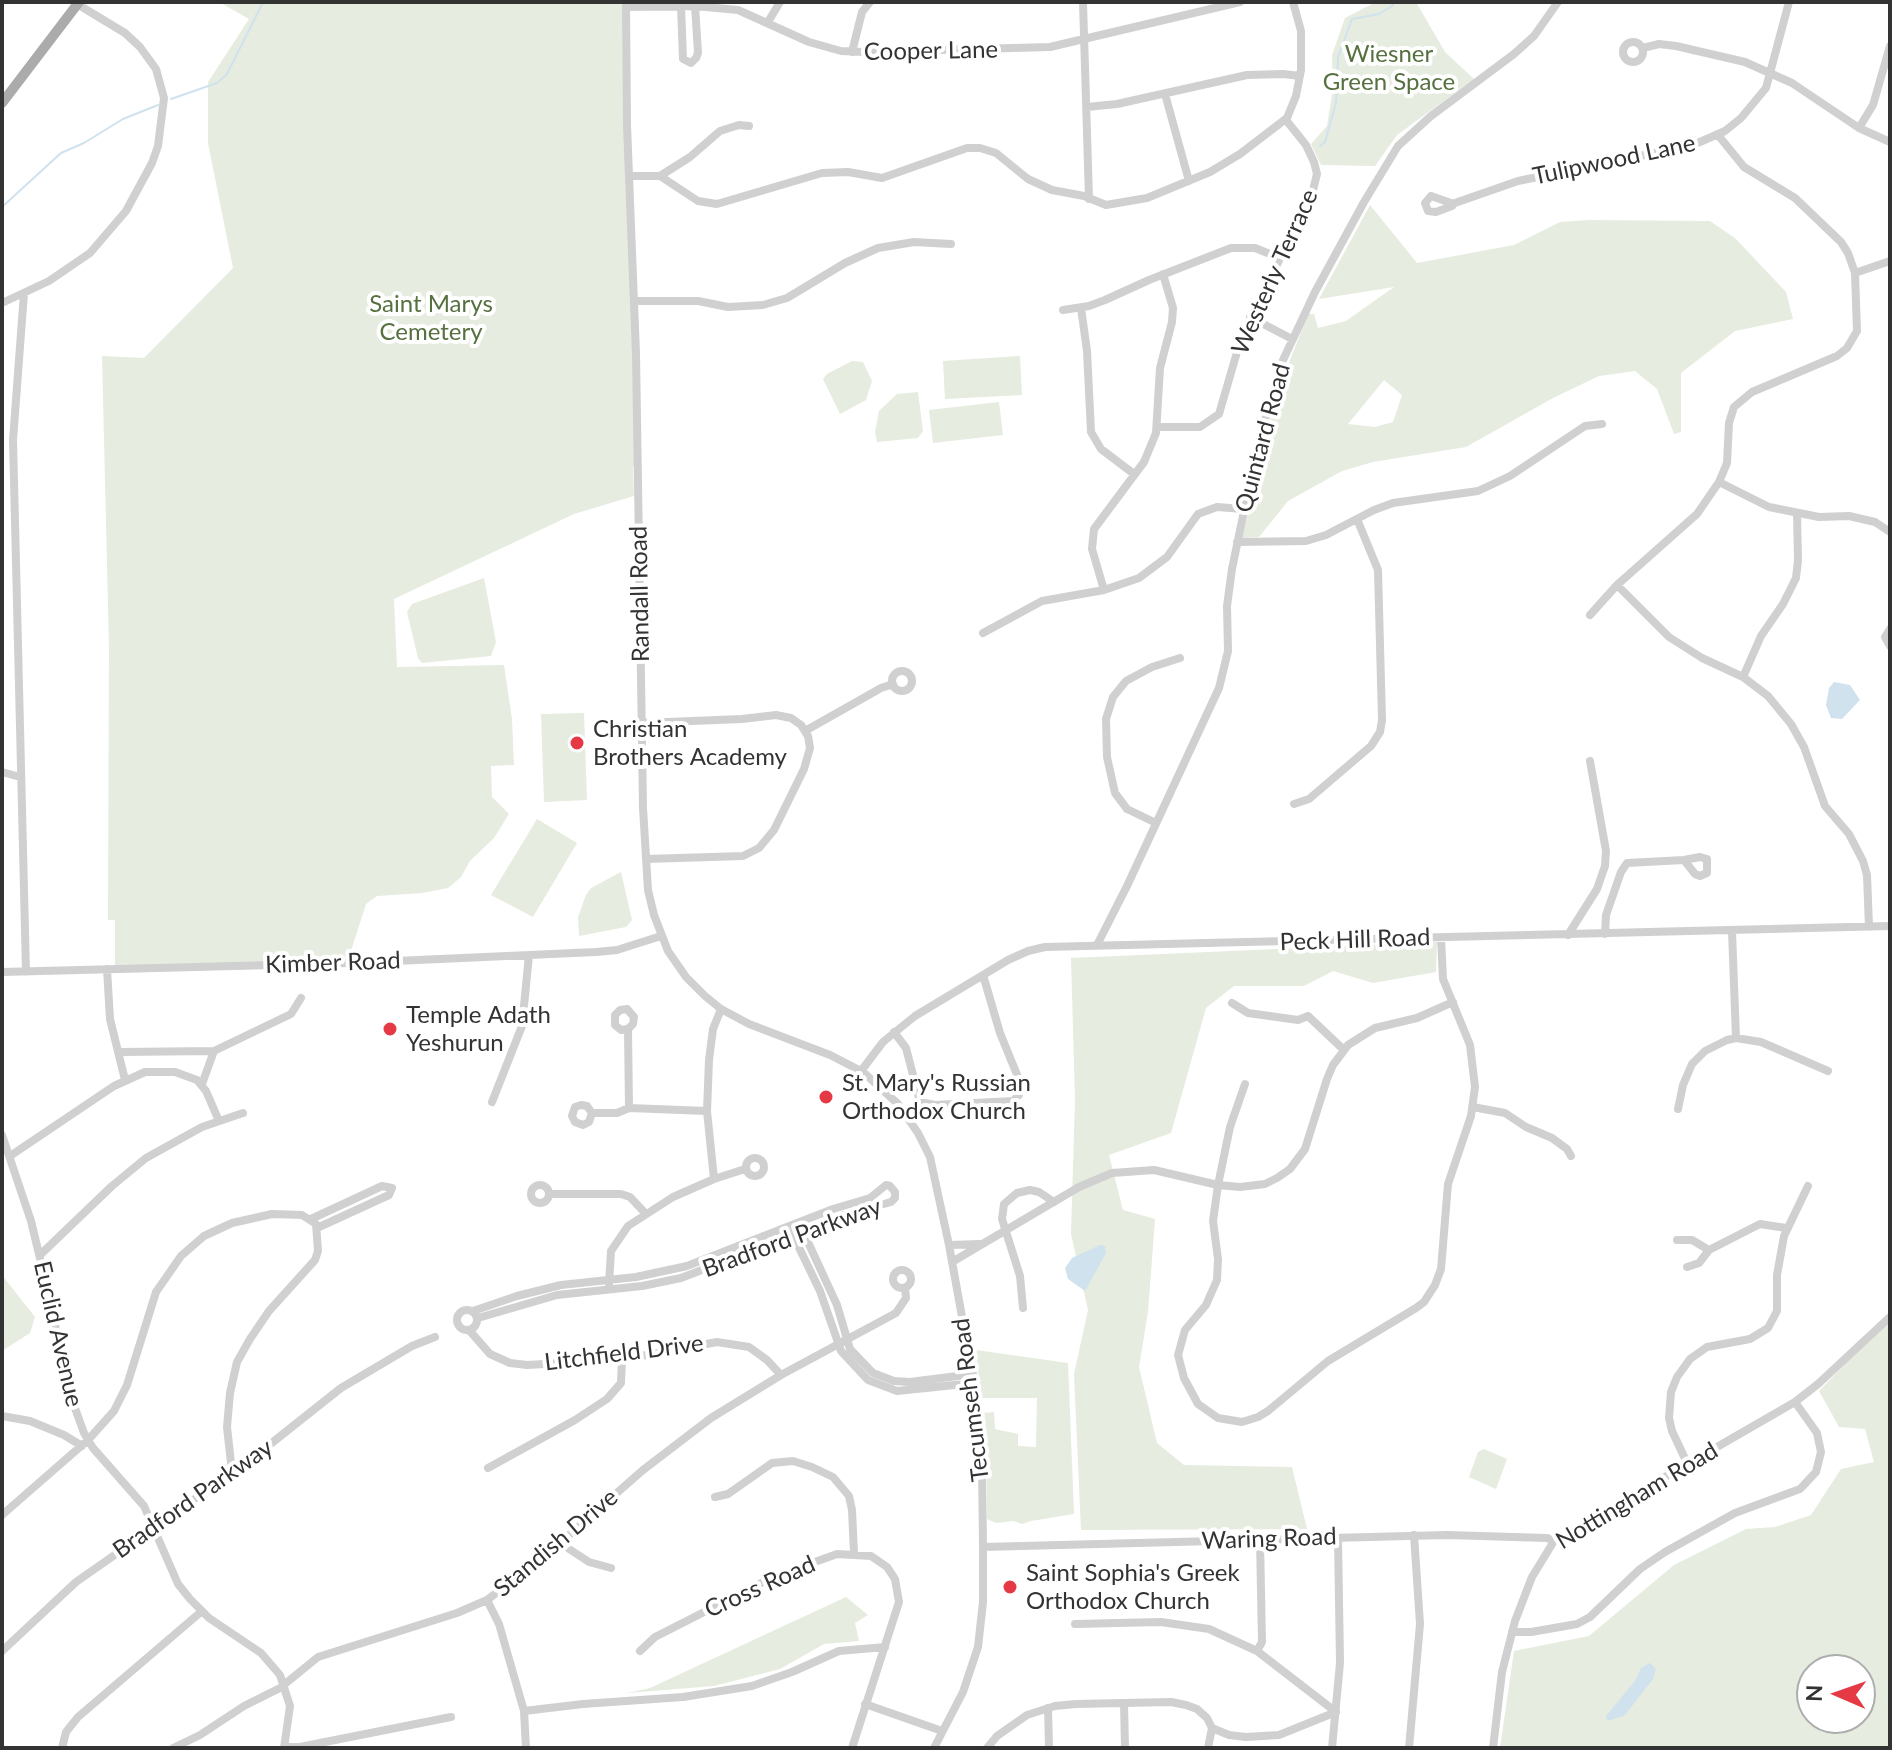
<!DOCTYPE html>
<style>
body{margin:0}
#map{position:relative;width:1892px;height:1750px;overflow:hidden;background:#fff;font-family:Lato,sans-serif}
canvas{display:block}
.frame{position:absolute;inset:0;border:4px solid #333;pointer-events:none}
.north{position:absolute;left:1796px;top:1654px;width:80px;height:80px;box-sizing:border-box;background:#fff;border:2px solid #adadad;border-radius:50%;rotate:272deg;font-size:22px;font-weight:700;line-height:32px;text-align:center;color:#333}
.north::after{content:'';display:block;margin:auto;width:28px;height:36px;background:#e63946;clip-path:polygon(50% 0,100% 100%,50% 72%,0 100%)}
</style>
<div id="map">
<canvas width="1892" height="1750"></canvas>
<div class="frame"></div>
<div class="north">N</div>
</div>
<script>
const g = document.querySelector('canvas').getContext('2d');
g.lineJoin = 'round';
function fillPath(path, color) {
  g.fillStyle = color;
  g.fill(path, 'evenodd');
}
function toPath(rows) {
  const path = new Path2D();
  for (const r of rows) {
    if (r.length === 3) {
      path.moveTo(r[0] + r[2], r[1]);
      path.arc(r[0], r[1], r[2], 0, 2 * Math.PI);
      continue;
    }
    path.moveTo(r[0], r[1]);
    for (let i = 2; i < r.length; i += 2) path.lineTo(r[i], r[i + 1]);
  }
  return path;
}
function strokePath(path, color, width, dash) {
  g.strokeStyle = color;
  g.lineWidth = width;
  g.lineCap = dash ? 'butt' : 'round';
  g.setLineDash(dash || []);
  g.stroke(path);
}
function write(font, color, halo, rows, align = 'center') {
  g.font = font + ' Lato,sans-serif';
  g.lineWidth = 8;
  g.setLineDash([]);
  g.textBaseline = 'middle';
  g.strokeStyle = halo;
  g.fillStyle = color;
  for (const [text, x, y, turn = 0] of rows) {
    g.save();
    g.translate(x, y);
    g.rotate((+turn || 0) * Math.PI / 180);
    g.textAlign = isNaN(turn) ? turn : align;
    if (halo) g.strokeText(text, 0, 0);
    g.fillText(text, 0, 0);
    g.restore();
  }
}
fillPath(toPath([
 [219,2,626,2,638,464,633,467,634,496,574,514,394,599,397,667,504,665,512,719,514,765,491,766,492,797,509,814,494,838,470,861,461,877,448,888,422,893,377,896,366,904,348,960,115,968,115,920,108,920,109,647,102,356,144,358,233,268,208,143,208,82,249,19],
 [1376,2,1416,2,1445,52,1474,79,1397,135,1375,166,1321,165,1311,144,1327,126,1333,89,1332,55,1345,18],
 [1370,205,1417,263,1514,245,1560,222,1589,220,1710,221,1736,239,1786,292,1793,319,1735,331,1681,373,1681,432,1674,434,1657,389,1635,371,1599,376,1553,398,1466,447,1373,462,1342,471,1288,501,1259,537,1242,538,1276,396,1308,314,1314,314,1318,328,1346,321,1394,287,1319,299],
 [1384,380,1402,395,1393,422,1375,427,1348,424],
 [1020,356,1022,395,945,399,943,361],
 [852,361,863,362,872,381,866,400,840,414,823,379,827,374],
 [918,392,923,431,918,438,877,442,875,432,879,411,897,394],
 [999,402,1003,435,933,443,929,410],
 [484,578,496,642,491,656,422,663,418,658,407,612,412,604],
 [584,713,587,800,544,802,541,714],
 [537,819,577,843,533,917,491,895],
 [621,872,632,920,626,927,579,936,578,917,586,895,591,888],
 [1437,942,1436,972,1373,983,1333,971,1304,986,1234,986,1206,1008,1171,1133,1109,1155,1123,1210,1155,1219,1148,1312,1139,1367,1157,1443,1184,1465,1292,1467,1307,1529,1081,1530,1074,1374,1088,1310,1071,1234,1075,1100,1071,958],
 [2,1275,35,1317,30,1333,2,1351],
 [1890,1317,1890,1748,1500,1748,1514,1651,1589,1636,1674,1565,1746,1529,1775,1527,1811,1515,1841,1469,1874,1462,1865,1429,1839,1427,1819,1391],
 [1812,1670,1860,1670,1860,1718,1812,1718],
 [976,1350,1068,1363,1074,1514,1031,1521,1022,1524,1014,1521,996,1523,987,1519,987,1466,983,1413,994,1412,995,1429,1018,1434,1018,1446,1036,1447,1037,1398,980,1398],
 [1484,1449,1507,1459,1496,1489,1469,1477,1478,1452],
 [846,1597,868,1615,855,1623,859,1641,824,1644,780,1669,714,1686,627,1693,650,1688]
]), '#e6ecdf');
fillPath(toPath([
 [1834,682,1850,685,1860,700,1842,719,1831,718,1826,705,1829,688],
 [1100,1245,1105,1246,1106,1253,1085,1291,1068,1279,1065,1268,1072,1258],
 [1650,1663,1656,1669,1653,1679,1624,1716,1607,1721,1606,1716,1635,1681,1641,1668]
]), '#cfe2ee');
strokePath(toPath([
 [171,99,217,83,227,74,263,2],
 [1320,146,1325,142,1336,103,1338,57,1352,19,1379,14,1392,6,1394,2],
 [2,207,61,153,84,143,123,119,158,105]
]), '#cfe2ee', 2);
strokePath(toPath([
 [626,2,627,125,636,353,643,808,648,890,654,915,668,951,686,977,705,996,721,1009,749,1024,830,1055,863,1072,898,1104,918,1133,930,1157,949,1245,974,1383,982,1464,983,1547,983,1602,978,1647,963,1692,934,1748],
 [1083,2,1089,199],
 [681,6,683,59,691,63,696,58,698,53,695,6],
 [626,7,695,6,738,10,809,42,841,51,864,52,1050,47,1240,2],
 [768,22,780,2],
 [1633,52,10],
 [1643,48,1659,44,1676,46,1745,62,1792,83,1859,128,1890,142],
 [852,52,862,12,870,2],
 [1165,94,1189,181],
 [1087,107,1117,104,1247,75,1283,74,1300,76],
 [1859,128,1873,105,1890,46],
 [629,176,660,176,690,157,720,131,739,125,749,126],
 [660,176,698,201,717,204,822,173,848,172,882,178,967,148,980,148,996,153,1028,179,1052,190,1084,196,1106,205,1147,198,1210,172,1240,154,1287,118,1296,96,1301,70,1301,31,1293,2],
 [1431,196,1451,203,1452,206,1436,212,1428,211,1425,203,1431,196],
 [1452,204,1518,181,1693,145,1725,131,1741,118,1766,88,1789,2],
 [1855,273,1890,261],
 [24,293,13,440,26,972],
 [635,301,698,301,728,307,763,305,787,298,845,263,878,248,914,242,951,244],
 [2,303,49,281,90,253,126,211,152,163,158,146,164,98,156,69,140,47,125,33,77,4],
 [1081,308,1087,351,1091,432,1101,449,1134,474],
 [1063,310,1089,306,1105,300,1149,280,1231,248,1255,248,1280,258],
 [1250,317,1292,339],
 [1157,427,1200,427,1219,414,1242,335,1312,194,1317,174,1314,162,1306,145,1286,120],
 [1719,482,1769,507,1819,517,1849,516,1875,522,1890,532],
 [1237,542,1306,541,1326,535,1374,510,1393,503,1478,491,1510,476,1585,426,1602,424],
 [1617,585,1669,637,1702,658,1743,677,1768,696,1791,724,1804,747,1825,806,1849,834,1863,861,1867,875,1869,927],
 [1104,590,1092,549,1094,529,1144,462,1156,433,1160,368,1172,322,1173,308,1163,274],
 [1590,615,1617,585,1697,514,1719,482,1727,463,1729,423,1734,407,1752,392,1837,356,1847,348,1857,331,1855,273,1848,253,1841,242,1795,198,1744,167,1718,135],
 [1890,629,1885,637,1890,646],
 [983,633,1042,601,1104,590,1139,578,1167,557,1198,514,1217,507,1243,509],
 [902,681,10],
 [1743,677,1761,636,1783,604,1796,578,1798,560,1797,513],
 [642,723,742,719,776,715,791,718,801,725,808,736,810,748,804,769,774,830,759,848,743,856,646,859],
 [805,731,881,688,893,684],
 [2,772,20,777],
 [1294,804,1309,799,1371,746,1380,732,1382,720,1378,570,1357,519],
 [1156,823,1127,809,1115,793,1107,757,1106,719,1113,697,1126,681,1152,667,1180,658],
 [1732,931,1736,1038],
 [1605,934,1606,915,1621,872,1627,863,1684,860,1695,874,1700,876,1707,873,1707,859,1700,857,1684,860],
 [1568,935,1597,889,1605,866,1606,851,1590,761],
 [1097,945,1127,886,1219,688,1228,651,1227,606,1232,569,1258,443,1283,360,1315,292,1364,202,1398,146,1431,116,1514,54,1534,36,1558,2],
 [107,969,110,1019,125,1080],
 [2,972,351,963,596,952,617,950,661,936],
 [1232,1003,1248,1013,1298,1020,1308,1016,1344,1050],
 [628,1029,621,1030,615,1025,615,1015,620,1010,627,1009,634,1017,633,1024,628,1029,629,1108],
 [894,1032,906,1048,920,1102,935,1105,1013,1101,1019,1095,1020,1082,1000,1033,983,975],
 [119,1052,214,1051,291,1014,301,998],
 [861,1071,883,1042,915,1016,1008,960,1028,951,1045,947,1890,926],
 [202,1084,214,1051],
 [1245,1084,1230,1127,1218,1185,1213,1221,1218,1259,1217,1280,1206,1305,1185,1330,1178,1355,1184,1378,1198,1404,1218,1418,1242,1422,1258,1417,1268,1411,1328,1361,1416,1308,1424,1302,1435,1285,1441,1269,1448,1184,1471,1116,1475,1087,1470,1045,1443,979,1441,938],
 [492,1102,522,1026,529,955],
 [1473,1107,1505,1113,1526,1127,1552,1138,1567,1149,1571,1156],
 [1678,1109,1683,1085,1692,1064,1705,1051,1727,1040,1736,1038,1761,1042,1828,1071],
 [592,1113,589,1122,583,1125,575,1122,572,1116,575,1107,581,1105,587,1106,592,1113,617,1113,629,1108,707,1111],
 [2,1135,31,1221,53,1312,63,1375,84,1433,93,1448,144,1506,178,1584,190,1599,209,1618,261,1653,280,1675,290,1706,284,1748],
 [10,1156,114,1086,145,1072,175,1072,197,1080,206,1091,219,1121],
 [755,1167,9],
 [714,1179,707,1111,709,1060,713,1029,721,1009],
 [540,1194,9],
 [549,1194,621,1194,630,1197,646,1214],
 [311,1219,382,1186,392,1188,389,1195,317,1228],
 [801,1227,837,1305,850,1349,873,1373,894,1381,910,1382,973,1374],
 [791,1231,820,1291,841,1351,868,1380,897,1391,974,1383],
 [1677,1240,1692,1240,1709,1250,1699,1263,1687,1267],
 [949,1245,980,1244],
 [1709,1250,1760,1224,1786,1228],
 [40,1255,112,1186,146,1158,202,1127,243,1113],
 [952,1262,1079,1187,1112,1173,1154,1170,1218,1185,1240,1187,1265,1184,1277,1178,1290,1169,1305,1149,1327,1079,1333,1065,1348,1045,1375,1028,1417,1018,1453,1002],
 [902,1279,9],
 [609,1284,611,1251,628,1226,673,1197,714,1179,745,1169],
 [1023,1308,1020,1276,1002,1219,1004,1204,1017,1193,1030,1190,1039,1192,1054,1202],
 [467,1320,10],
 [473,1311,517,1296,561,1285,636,1277,687,1266,833,1209,870,1198,886,1185,890,1186,895,1192,895,1198,891,1202,844,1215,681,1278,642,1286,557,1295,478,1318],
 [469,1330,490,1354,510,1363,527,1365,597,1361,648,1355,717,1342,749,1347,767,1360,781,1375],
 [2,1416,30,1421,64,1435,82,1446],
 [1688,1465,1672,1431,1669,1418,1671,1392,1677,1377,1690,1359,1707,1347,1750,1339,1768,1328,1777,1311,1777,1275,1784,1236,1808,1186],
 [488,1468,575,1420,607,1399,621,1383,622,1358],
 [715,1497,728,1494,772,1463,793,1461,812,1467,833,1477,849,1496,852,1510,854,1553],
 [2,1515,88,1440,114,1411,127,1385,156,1292,181,1256,204,1236,232,1223,272,1214,302,1215,316,1224,318,1251,315,1260,269,1311,250,1339,237,1362,230,1393,227,1427,232,1472],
 [560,1543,589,1562,611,1568],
 [983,1547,1447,1535,1547,1538,1554,1541],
 [487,1600,499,1624,524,1711,526,1748],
 [1075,1624,1161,1622,1209,1629,1257,1651,1336,1712],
 [1512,1632,1531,1632,1577,1624,1590,1617,1640,1569,1665,1552,1735,1513,1800,1489,1816,1472,1821,1452,1817,1433,1795,1402],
 [2,1651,76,1582,249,1461,341,1388,412,1346,435,1337],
 [640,1651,655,1637,773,1577,837,1554,871,1556,887,1567,895,1579,899,1602,852,1748],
 [1257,1651,1262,1642,1260,1540],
 [1124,1703,1125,1748],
 [865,1704,942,1731],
 [1048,1708,1049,1748],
 [524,1711,583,1704,683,1697,752,1686,792,1672,839,1651,885,1647],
 [285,1747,300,1747,451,1717],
 [62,1748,66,1732,78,1717,202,1611],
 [173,1748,200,1735,244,1706,280,1688,318,1657,457,1613,487,1600,545,1556,643,1470,711,1418,781,1375,896,1313,906,1298,905,1288],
 [987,1748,997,1736,1027,1715,1055,1706,1076,1704,1171,1702,1186,1705,1197,1709,1207,1718,1212,1728,1229,1735,1246,1737,1279,1735,1336,1712],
 [1208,1748,1212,1728],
 [1332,1748,1340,1663,1338,1538],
 [1409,1748,1420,1624,1414,1535],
 [1493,1748,1502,1672,1515,1621,1532,1577,1554,1541,1795,1402,1818,1384,1890,1317]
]), '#d0d0d0', 8);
strokePath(toPath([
 [2,103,79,2]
]), '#ababab', 10);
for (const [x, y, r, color] of [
 [577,743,8,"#e63946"],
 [390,1029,8,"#e63946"],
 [826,1097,8,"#e63946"],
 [1010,1587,8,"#e63946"]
]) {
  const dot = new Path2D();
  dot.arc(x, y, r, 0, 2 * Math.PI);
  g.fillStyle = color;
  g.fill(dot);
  strokePath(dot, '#fff', 3);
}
write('24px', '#333', '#fff', [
 ["Cooper Lane",931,51,-1],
 ["Tulipwood Lane",1614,160,-12],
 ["Westerly Terrace",1275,272,-66],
 ["Quintard Road",1263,438,-75],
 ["Randall Road",640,594,-91],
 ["Peck Hill Road",1355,940,-2],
 ["Kimber Road",333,963,-2],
 ["Bradford Parkway",792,1238,-20],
 ["Euclid Avenue",58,1334,77],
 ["Litchfield Drive",624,1353,-7],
 ["Tecumseh Road",971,1400,-97],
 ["Nottingham Road",1637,1496,-31],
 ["Bradford Parkway",193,1499,-35],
 ["Waring Road",1269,1539,-2],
 ["Standish Drive",556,1543,-40],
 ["Cross Road",760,1587,-24]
]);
write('24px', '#56703f', '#fff', [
 ["Wiesner",1389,54],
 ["Green Space",1389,82],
 ["Saint Marys",431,304],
 ["Cemetery",431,332]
]);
write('24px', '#333', '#fff', [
 ["Christian",593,729],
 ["Brothers Academy",593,757],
 ["Temple Adath",406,1015],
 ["Yeshurun",406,1043],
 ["St. Mary's Russian",842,1083],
 ["Orthodox Church",842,1111],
 ["Saint Sophia's Greek",1026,1573],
 ["Orthodox Church",1026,1601]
], 'left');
</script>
